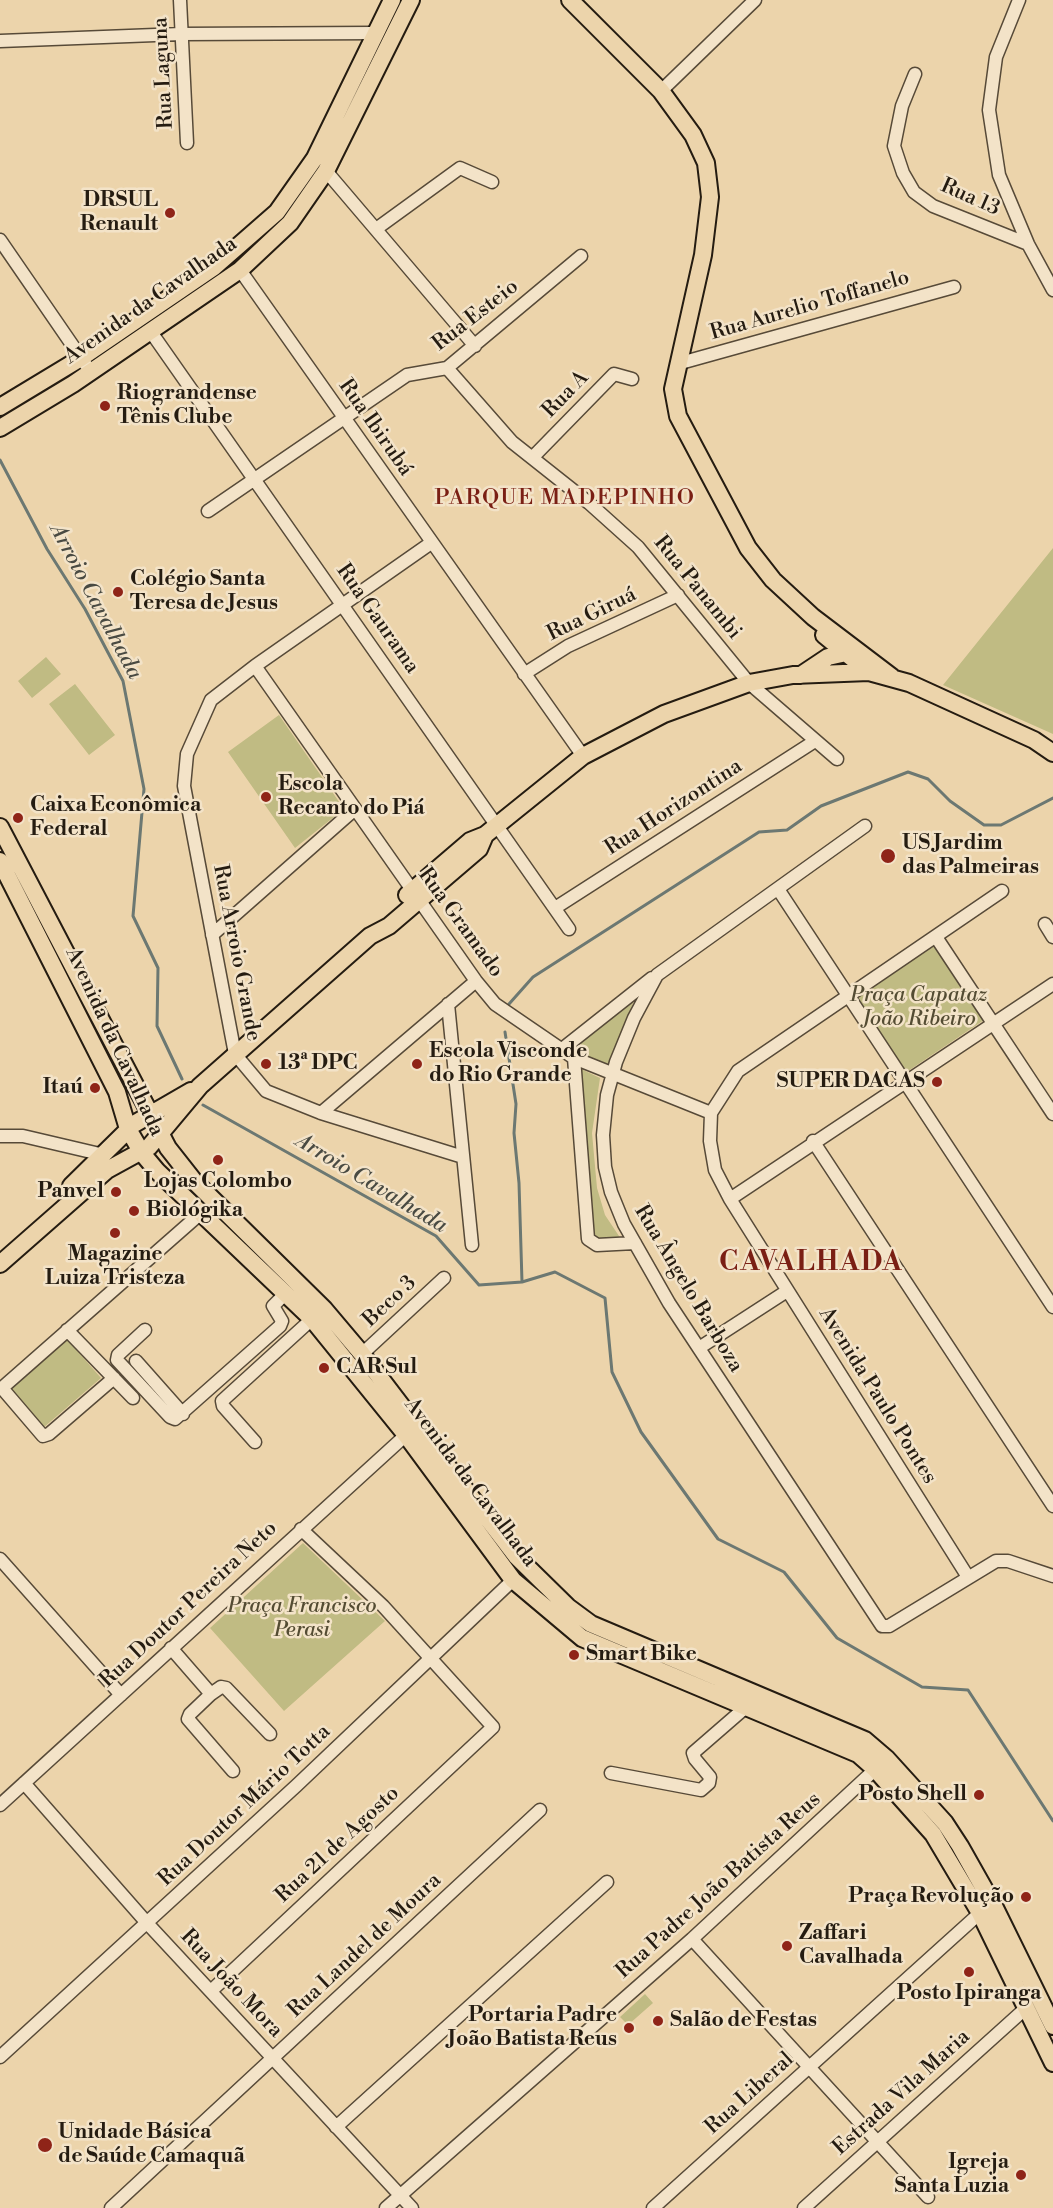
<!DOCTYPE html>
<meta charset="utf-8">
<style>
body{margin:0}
canvas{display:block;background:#ecd4ab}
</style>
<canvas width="1053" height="2208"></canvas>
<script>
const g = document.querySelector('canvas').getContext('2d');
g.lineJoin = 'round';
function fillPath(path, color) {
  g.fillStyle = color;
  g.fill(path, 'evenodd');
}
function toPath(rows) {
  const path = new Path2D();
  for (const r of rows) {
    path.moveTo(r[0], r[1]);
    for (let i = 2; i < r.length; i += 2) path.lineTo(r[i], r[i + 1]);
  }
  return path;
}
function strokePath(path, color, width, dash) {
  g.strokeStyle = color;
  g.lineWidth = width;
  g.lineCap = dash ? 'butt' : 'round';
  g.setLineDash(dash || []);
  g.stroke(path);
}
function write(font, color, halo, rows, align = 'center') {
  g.font = font + ' "Libre Bodoni",serif';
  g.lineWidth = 5;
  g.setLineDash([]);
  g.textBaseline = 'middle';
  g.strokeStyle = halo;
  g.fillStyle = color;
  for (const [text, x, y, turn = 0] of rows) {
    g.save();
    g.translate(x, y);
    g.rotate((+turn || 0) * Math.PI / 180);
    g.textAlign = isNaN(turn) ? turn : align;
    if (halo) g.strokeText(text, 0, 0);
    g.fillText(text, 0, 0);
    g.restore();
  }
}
fillPath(toPath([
 [1053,548,1053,734,943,685],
 [46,657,61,674,32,698,18,681],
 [75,684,115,735,89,755,49,704],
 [279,715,344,809,295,848,228,752],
 [933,943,984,1020,905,1073,854,996],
 [634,1001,608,1065,581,1054,581,1043],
 [579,1068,600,1078,592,1133,597,1188,605,1215,621,1239,601,1242,592,1237],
 [66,1338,101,1378,43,1428,8,1388],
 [303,1543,385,1621,284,1711,210,1628],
 [645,1994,653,2003,628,2025,620,2017]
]), '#c0bb83');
strokePath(toPath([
 [0,460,47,549,85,609,123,681,144,789,133,916,158,968,157,1026,182,1079],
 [509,1004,533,977,759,832,787,830,821,806,908,772,928,779,950,801,984,825,1001,825,1053,798],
 [505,1032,516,1104,514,1133,519,1183,522,1282],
 [203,1105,436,1236,479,1285,522,1282,555,1272,605,1298,612,1372,641,1432,718,1539,784,1572,837,1638,922,1687,968,1690,1053,1821]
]), '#6c7872', 3);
const minor = toPath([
 [180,0,187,143],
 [1019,0,996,57,989,110,999,175,1028,244,1053,290],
 [0,41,181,34,375,33],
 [915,74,902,106,894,146,903,173,914,192,933,206,1028,244],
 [661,91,755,0],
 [326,171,475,346],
 [376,229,460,168,492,182],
 [0,240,86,365],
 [240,270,583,756],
 [151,332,569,929],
 [677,364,954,287],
 [447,368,512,442,589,503,638,547,749,683,837,759],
 [532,458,614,374,632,379],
 [208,511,407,375,447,368,581,256],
 [431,543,255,666,211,700,187,754,184,786,235,1054,266,1091,321,1113,463,1157],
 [255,666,476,981,495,1004,574,1058,711,1113],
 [524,674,568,646,678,595],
 [865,826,657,975,634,1018,616,1062,607,1095,603,1135,605,1167,611,1192,624,1224,669,1303,882,1626,889,1626,996,1561,1008,1561,1053,1576],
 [778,889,1053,1307],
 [555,908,815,741],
 [1045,924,1053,937],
 [212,935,355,809],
 [936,937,1053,1114],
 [448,1004,472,1245],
 [561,1050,652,978],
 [574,1058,588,1239,597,1245,635,1243],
 [321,1113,476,981],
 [0,1136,23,1136,104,1155],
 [813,1141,1053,1506],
 [730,1199,1053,984],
 [67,1330,133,1398],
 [145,1330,118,1355,117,1360,170,1417,175,1419,280,1326,282,1321,273,1306,286,1293],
 [699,1348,787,1291],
 [362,1354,444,1278],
 [136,1361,183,1414],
 [114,1378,49,1434,43,1436,2,1388,201,1213],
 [255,1442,223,1406,222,1401,312,1319],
 [0,1559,121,1695],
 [968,1577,730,1199,715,1170,710,1141,711,1113,738,1071,1002,891],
 [171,1648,211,1694,190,1714,188,1719,233,1771],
 [211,1694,221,1687,226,1688,270,1734],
 [611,1773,701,1790,709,1783,710,1777,695,1759,693,1753,746,1707],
 [24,1783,147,1923,412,2208],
 [0,1805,406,1435],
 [692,1939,928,2197],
 [211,1991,493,1727,383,1606,301,1529],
 [0,2057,296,1786,513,1580],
 [336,2127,607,1882],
 [111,2208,540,1810],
 [386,2208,692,1939,881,1764],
 [653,2208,980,1913],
 [804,2208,1026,2008]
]);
const major = toPath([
 [570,0,661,91,693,135,706,163,710,197,703,255,673,389,678,416,748,548,773,580,813,617,892,677],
 [0,407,81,358,213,268,277,212,315,158,392,0],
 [0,428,73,384,240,270,290,223,326,171,411,0],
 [824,635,869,672,909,683,1034,740,1053,753],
 [801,675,828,657,851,652],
 [0,827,168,1148,194,1181,324,1309,362,1354,516,1556,568,1607,591,1624,865,1740,886,1758,945,1823,960,1846,995,1908,1053,2026],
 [0,861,117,1092,128,1129,142,1153,157,1171,312,1319,406,1435,513,1580,582,1638,858,1754,875,1769,933,1834,980,1913,1053,2063],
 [407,895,470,841,485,835,583,756,664,714,749,683,793,675,869,672],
 [71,1186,134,1124,191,1091],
 [0,1264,107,1170,149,1147,200,1086,370,936,389,926,479,849,485,835]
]);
strokePath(minor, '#574a38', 15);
strokePath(major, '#251c11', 20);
strokePath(minor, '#f3e3c8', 12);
strokePath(major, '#ecd4ab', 16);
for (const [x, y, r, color] of [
 [170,213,6,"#8f2418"],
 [105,406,6,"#8f2418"],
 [118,592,6,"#8f2418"],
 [266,797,6,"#8f2418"],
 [18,818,6,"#8f2418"],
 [888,856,8,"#8f2418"],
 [266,1064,6,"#8f2418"],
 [417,1064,6,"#8f2418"],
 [937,1082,6,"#8f2418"],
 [95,1088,6,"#8f2418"],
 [218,1160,6,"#8f2418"],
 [116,1192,6,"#8f2418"],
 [134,1211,6,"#8f2418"],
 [115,1233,6,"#8f2418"],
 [324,1368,6,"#8f2418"],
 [574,1655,6,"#8f2418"],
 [979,1795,6,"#8f2418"],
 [1026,1897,6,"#8f2418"],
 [787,1946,6,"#8f2418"],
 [969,1972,6,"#8f2418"],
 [658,2021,6,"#8f2418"],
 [629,2028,6,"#8f2418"],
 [45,2145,8,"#8f2418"],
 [1021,2175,6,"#8f2418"]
]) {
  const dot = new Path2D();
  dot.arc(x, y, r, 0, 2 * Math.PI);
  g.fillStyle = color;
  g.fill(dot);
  strokePath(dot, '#f3e3c8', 2);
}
write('21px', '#251c11', '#f3e3c8', [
 ["Rua Laguna",164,73,-93],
 ["Rua 13",970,198,24],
 ["Avenida da Cavalhada",151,301,-35],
 ["Rua Aurelio Toffanelo",810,306,-16],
 ["Rua Esteio",476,316,-38],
 ["Rua A",566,395,-46],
 ["Rua Ibirubá",375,428,55],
 ["Rua Panambi",697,588,51],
 ["Rua Giruá",592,615,-26],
 ["Rua Gaurama",377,619,55],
 ["Rua Horizontina",674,808,-33],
 ["Rua Gramado",460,923,54],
 ["Rua Arroio Grande",236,953,79],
 ["Avenida da Cavalhada",114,1042,65],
 ["Rua Ângelo Barboza",688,1289,59],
 ["Beco 3",390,1302,-43],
 ["Avenida Paulo Pontes",877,1396,58],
 ["Avenida da Cavalhada",470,1483,53],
 ["Rua Doutor Pereira Neto",189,1605,-43],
 ["Rua Doutor Mário Totta",245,1806,-43],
 ["Rua 21 de Agosto",338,1845,-43],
 ["Rua Padre João Batista Reus",719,1886,-42],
 ["Rua Landel de Moura",365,1946,-43],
 ["Rua João Mora",231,1984,47],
 ["Estrada Vila Maria",902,2093,-42],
 ["Rua Liberal",750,2094,-42]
]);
write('bold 21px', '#251c11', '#f3e3c8', [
 ["DRSUL",158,201,"right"],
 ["Renault",158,225,"right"],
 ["Riograndense",117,394],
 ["Tênis Clube",117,418],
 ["Colégio Santa",130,580],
 ["Teresa de Jesus",130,604],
 ["Escola",278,785],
 ["Recanto do Piá",278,809],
 ["Caixa Econômica",30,806],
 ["Federal",30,830],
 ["US Jardim",902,844],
 ["das Palmeiras",902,868],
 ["Escola Visconde",429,1052],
 ["do Rio Grande",429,1076],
 ["13ª DPC",278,1064],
 ["SUPER DACAS",925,1082,"right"],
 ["Itaú",83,1088,"right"],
 ["Lojas Colombo",218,1182,"center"],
 ["Panvel",104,1192,"right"],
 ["Biológika",146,1211],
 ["Magazine",115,1255,"center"],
 ["Luiza Tristeza",115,1279,"center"],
 ["CAR Sul",336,1368],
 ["Smart Bike",586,1655],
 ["Posto Shell",967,1795,"right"],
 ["Praça Revolução",1014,1897,"right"],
 ["Zaffari",799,1934],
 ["Cavalhada",799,1958],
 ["Posto Ipiranga",969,1994,"center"],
 ["Portaria Padre",617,2016,"right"],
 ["João Batista Reus",617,2040,"right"],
 ["Salão de Festas",670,2021],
 ["Unidade Básica",58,2133],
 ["de Saúde Camaquã",58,2157],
 ["Igreja",1009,2163,"right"],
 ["Santa Luzia",1009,2187,"right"]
], 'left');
write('italic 21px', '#544c33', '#f3e3c8', [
 ["Praça Capataz",919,996],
 ["João Ribeiro",919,1020],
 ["Praça Francisco",302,1607],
 ["Perasi",302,1631]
]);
g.letterSpacing = '1.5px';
write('22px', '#7a1f14', '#f3e3c8', [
 ["PARQUE MADEPINHO",565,499]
]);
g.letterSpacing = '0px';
write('italic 22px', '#494a42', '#f3e3c8', [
 ["Arroio Cavalhada",95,602,62],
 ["Arroio Cavalhada",371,1184,31]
]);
g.letterSpacing = '1.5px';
write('bold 27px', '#7a1f14', '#f3e3c8', [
 ["CAVALHADA",811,1264]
]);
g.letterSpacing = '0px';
</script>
